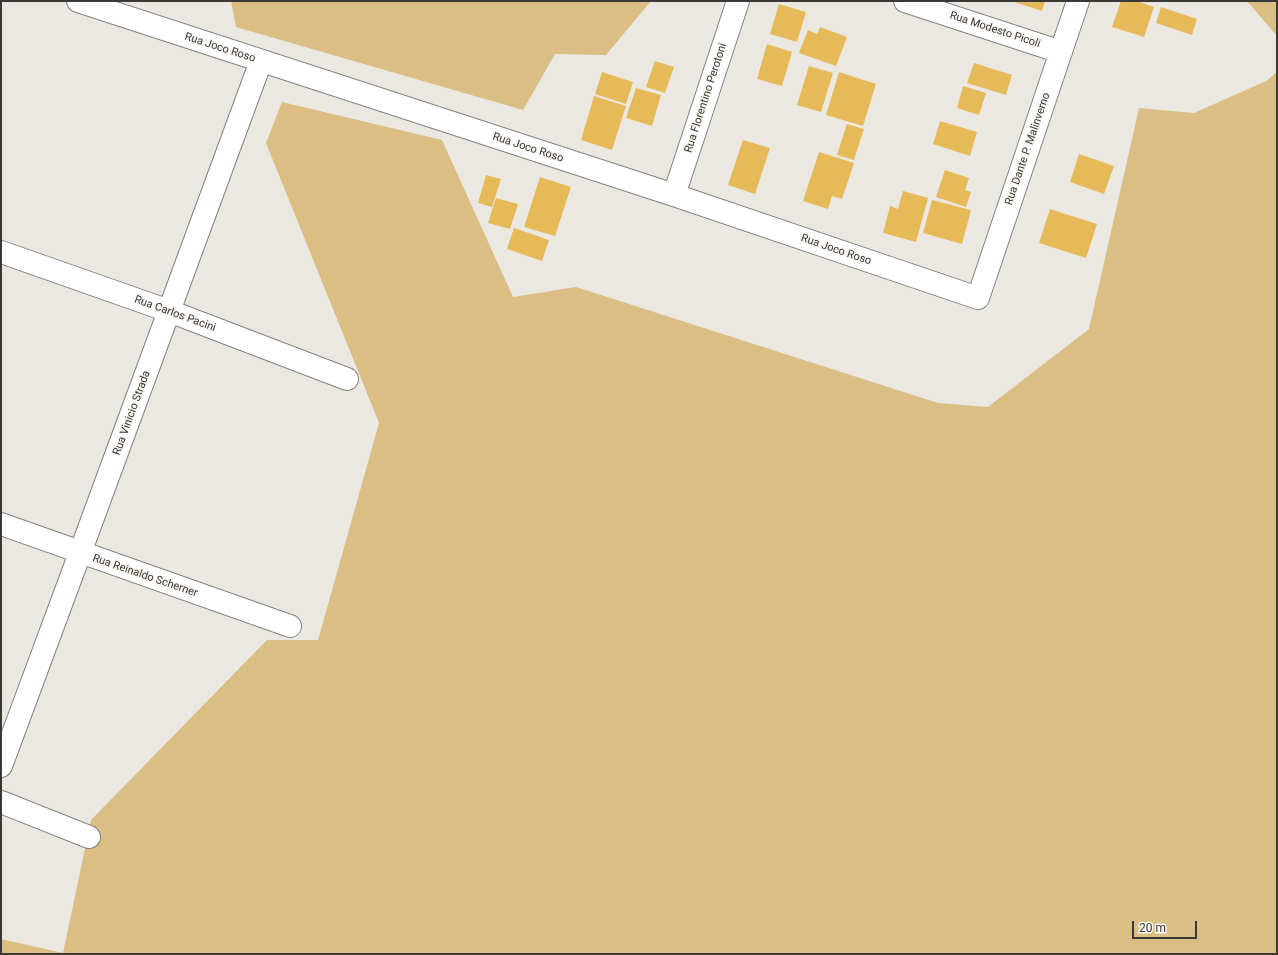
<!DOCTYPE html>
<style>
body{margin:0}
#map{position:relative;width:1278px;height:955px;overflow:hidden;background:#ebe8e2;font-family:Roboto,sans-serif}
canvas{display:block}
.frame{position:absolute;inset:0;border:2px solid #393836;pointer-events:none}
.scale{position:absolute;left:1132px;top:921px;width:65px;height:18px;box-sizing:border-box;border:2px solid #393836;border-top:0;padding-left:5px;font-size:12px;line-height:14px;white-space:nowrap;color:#393836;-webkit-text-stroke:3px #f9f6f0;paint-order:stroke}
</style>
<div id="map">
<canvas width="1278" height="955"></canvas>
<div class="frame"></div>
<div class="scale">20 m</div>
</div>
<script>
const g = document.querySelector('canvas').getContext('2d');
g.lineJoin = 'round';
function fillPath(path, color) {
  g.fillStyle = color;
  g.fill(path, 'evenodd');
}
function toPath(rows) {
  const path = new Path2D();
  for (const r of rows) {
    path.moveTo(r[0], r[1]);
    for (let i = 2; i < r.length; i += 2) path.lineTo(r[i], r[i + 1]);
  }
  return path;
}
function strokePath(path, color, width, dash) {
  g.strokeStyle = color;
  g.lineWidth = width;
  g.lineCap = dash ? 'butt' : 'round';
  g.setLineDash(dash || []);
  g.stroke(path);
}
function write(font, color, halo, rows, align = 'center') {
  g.font = font + ' Roboto,sans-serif';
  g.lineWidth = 3;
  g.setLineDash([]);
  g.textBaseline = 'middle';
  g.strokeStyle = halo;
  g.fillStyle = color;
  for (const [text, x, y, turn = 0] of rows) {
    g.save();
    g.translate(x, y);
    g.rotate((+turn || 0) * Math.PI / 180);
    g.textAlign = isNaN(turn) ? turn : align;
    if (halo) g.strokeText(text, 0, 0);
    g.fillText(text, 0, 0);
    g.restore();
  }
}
fillPath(toPath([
 [231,1,651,1,606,55,555,54,523,110,236,27],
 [1247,1,1277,1,1277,36],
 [1277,72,1277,954,1,954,1,939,63,953,91,820,267,640,318,640,379,423,266,143,282,102,442,140,513,297,576,287,938,403,988,407,1089,329,1139,108,1194,113,1266,81]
]), '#dabe84');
fillPath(toPath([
 [1011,1,1045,1,1042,11],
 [1121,1,1137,1,1154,7,1144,37,1112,27],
 [779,4,806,12,797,42,770,34],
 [1161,7,1197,19,1192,35,1156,23],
 [820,27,847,37,836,66,799,53,808,30,817,34],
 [767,44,792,52,782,86,757,79],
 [655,61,674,67,665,93,646,87],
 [974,63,1012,75,1006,95,967,83],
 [809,66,833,73,821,112,797,105],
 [602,72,633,82,626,104,595,94],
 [839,72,876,84,863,126,826,115],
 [963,86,986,93,979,115,957,108],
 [636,88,661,95,652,126,626,118],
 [594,96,626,106,612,150,581,140],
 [940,121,977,132,970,156,933,144],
 [847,124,864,129,854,160,837,155],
 [743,140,770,148,755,194,728,185],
 [819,152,854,163,842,199,832,196,828,209,803,201],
 [1079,154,1114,166,1104,194,1070,182],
 [945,170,969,178,965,190,971,192,966,207,936,197],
 [486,175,501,179,492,207,478,203],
 [540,177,571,187,555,236,524,227],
 [903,191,928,198,916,242,883,233,890,206,898,209],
 [496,198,518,204,510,229,488,223],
 [932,200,971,210,962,244,923,233],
 [1050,209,1097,224,1086,258,1039,243],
 [514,228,549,240,542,261,507,249]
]), '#e7ba59');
const minor = toPath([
 [78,1,674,195,978,298,1078,1],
 [905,1,1061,52],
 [674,195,738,1],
 [1,252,169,311,347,379],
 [1,524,290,626],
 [1,766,80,553,261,61],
 [1,802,89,837]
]);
strokePath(minor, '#85827d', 24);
strokePath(minor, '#fff', 22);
write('11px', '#393836', '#f9f6f0', [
 ["Rua Modesto Picoli",995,30,18],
 ["Rua Joco Roso",220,48,18],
 ["Rua Florentino Perotoni",706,98,-72],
 ["Rua Joco Roso",528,148,18],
 ["Rua Dante P. Malinverno",1028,149,-71],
 ["Rua Joco Roso",836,250,19],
 ["Rua Carlos Pacini",175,314,20],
 ["Rua Vinicio Strada",132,413,-70],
 ["Rua Reinaldo Scherner",145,576,19]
]);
</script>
